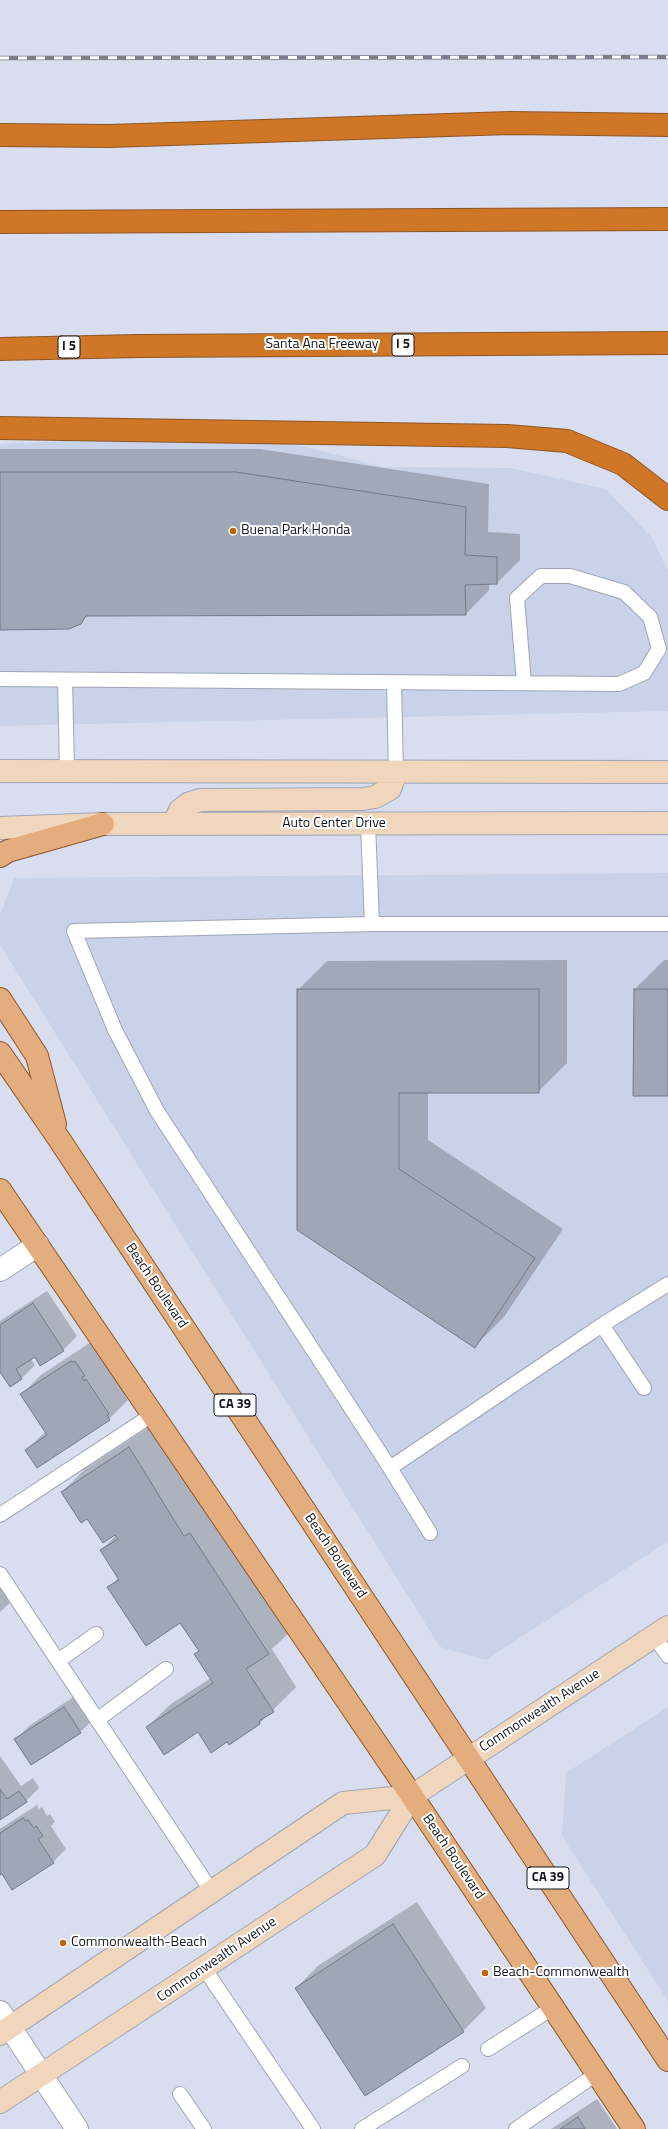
<!DOCTYPE html>
<style>
body{margin:0}
canvas{display:block;background:#d8deef}
</style>
<canvas width="668" height="2129"></canvas>
<script>
const g = document.querySelector('canvas').getContext('2d');
g.lineJoin = 'round';
function fillPath(path, color) {
  g.fillStyle = color;
  g.fill(path, 'evenodd');
}
function toPath(rows) {
  const path = new Path2D();
  for (const r of rows) {
    path.moveTo(r[0], r[1]);
    for (let i = 2; i < r.length; i += 2) path.lineTo(r[i], r[i + 1]);
  }
  return path;
}
function strokePath(path, color, width, dash) {
  g.strokeStyle = color;
  g.lineWidth = width;
  g.lineCap = dash ? 'butt' : 'round';
  g.setLineDash(dash || []);
  g.stroke(path);
}
function write(font, color, halo, rows, align = 'center') {
  g.font = font + ' "Titillium Web",sans-serif';
  g.lineWidth = 4;
  g.setLineDash([]);
  g.textBaseline = 'middle';
  g.strokeStyle = halo;
  g.fillStyle = color;
  for (const [text, x, y, turn = 0] of rows) {
    g.save();
    g.translate(x, y);
    g.rotate((+turn || 0) * Math.PI / 180);
    g.textAlign = isNaN(turn) ? turn : align;
    if (halo) g.strokeText(text, 0, 0);
    g.fillText(text, 0, 0);
    g.restore();
  }
}
fillPath(toPath([
 [252,433,383,467,510,468,606,489,652,538,668,571,668,711,0,726,0,444],
 [668,873,668,1541,486,1660,440,1647,0,945,0,915,14,878],
 [668,1707,668,2001,562,1836,566,1773]
]), '#c8d2e9');
fillPath(toPath([
 [0,449,260,449,489,484,488,532,520,534,520,560,497,583,489,583,489,590,466,614,88,615,80,623,0,629],
 [567,960,567,1063,538,1092,428,1092,428,1140,563,1229,504,1317,475,1346,298,990,327,961],
 [664,960,668,960,668,1095,635,989],
 [47,1291,77,1336,63,1350,31,1359,35,1365,22,1378,10,1385,0,1370,0,1321],
 [91,1342,103,1356,101,1358,104,1362,106,1361,127,1394,125,1396,128,1400,109,1419,26,1450,46,1431,22,1394,41,1375],
 [152,1425,292,1630,272,1649,296,1687,260,1723,229,1744,227,1741,198,1731,147,1727,171,1704,211,1678,196,1654,199,1650,180,1622,109,1587,119,1577,101,1551,116,1535,88,1517,62,1492,85,1469],
 [0,1572,17,1596,0,1612],
 [78,1694,94,1719,80,1732,16,1739,29,1726],
 [0,1756,21,1786,33,1778,39,1788,26,1801,0,1819],
 [37,1805,39,1809,42,1807,47,1816,50,1814,55,1822,51,1826,66,1849,53,1862,0,1874,0,1829],
 [417,1902,486,2008,463,2031,296,1988,319,1965],
 [597,2099,617,2129,551,2129]
]), '#0003');
const building = toPath([
 [0,472,236,472,466,507,465,555,497,557,497,584,465,585,466,615,86,616,81,624,69,629,0,630,0,472],
 [297,989,539,989,539,1093,399,1093,399,1169,535,1258,475,1348,297,1230,297,989],
 [634,989,668,989,668,1096,633,1096,634,989],
 [33,1303,64,1351,40,1366,35,1357,16,1369,22,1379,10,1387,0,1372,0,1325,33,1303],
 [71,1361,72,1362,75,1361,85,1376,82,1377,84,1381,86,1379,109,1414,107,1415,110,1420,37,1468,25,1450,47,1435,20,1394,71,1361],
 [129,1447,184,1536,190,1533,269,1654,246,1669,274,1712,259,1721,260,1724,229,1745,227,1742,211,1753,198,1732,164,1755,146,1727,213,1683,194,1654,199,1651,180,1623,146,1646,107,1587,119,1580,100,1550,118,1539,115,1535,103,1543,87,1519,81,1523,61,1492,129,1447],
 [64,1707,81,1733,31,1765,14,1739,64,1707],
 [0,1789,7,1799,19,1791,27,1802,0,1820,0,1789],
 [23,1818,26,1821,28,1820,34,1828,36,1826,43,1836,38,1839,54,1863,12,1890,2,1874,0,1875,0,1833,23,1818],
 [393,1924,464,2032,365,2096,295,1988,393,1924],
 [578,2117,585,2129,560,2129,578,2117]
]);
fillPath(building, '#9fa6b5');
strokePath(building, '#737988', 1);
const lane = toPath([
 [0,679,619,684,644,673,659,649,650,617,624,592,570,576,541,576,517,598,524,683],
 [65,680,67,770],
 [394,683,396,773],
 [368,824,372,924,668,924],
 [372,924,74,931,115,1030,157,1111,390,1468],
 [602,1325,668,1284],
 [0,1515,152,1415],
 [430,1533,390,1468,602,1325,644,1388],
 [0,1574,212,1892],
 [654,1636,668,1656],
 [58,1661,96,1634],
 [97,1720,166,1669],
 [204,1968,313,2129],
 [488,2049,554,2007],
 [180,2094,204,2129],
 [362,2129,462,2066],
 [516,2129,598,2073]
]);
const street = toPath([
 [0,1270,38,1245],
 [0,2012,77,2129]
]);
const secondary = toPath([
 [0,771,668,772],
 [174,824,180,810,188,804,200,800,363,799,375,797,390,789,396,773],
 [0,828,103,824,668,823],
 [0,2034,343,1803,412,1796],
 [0,2102,375,1855,412,1796,668,1627]
]);
const primary = toPath([
 [0,856,8,851,103,824],
 [0,999,37,1056,55,1124],
 [0,1053,59,1139,668,2060],
 [0,1190,412,1796,634,2129]
]);
const highway = toPath([
 [0,135,109,136,510,123,668,125],
 [0,222,668,219],
 [0,349,138,346,668,343],
 [0,428,507,436,567,441,623,464,668,499]
]);
strokePath(lane, '#9fa5b5', 16);
strokePath(street, '#9fa5b5', 24);
strokePath(secondary, '#9fa5b5', 24);
strokePath(primary, '#8f5524', 24);
strokePath(highway, '#8f5524', 24);
strokePath(lane, '#fff', 14);
strokePath(street, '#fff', 22);
strokePath(secondary, '#f1d6be', 22);
strokePath(primary, '#e3ad7d', 22);
strokePath(highway, '#d07727', 22);
const rail = toPath([
 [0,58,668,57]
]);
strokePath(rail, '#7a7f8a', 4.5);
strokePath(rail, '#fff', 3, [9]);
for (const [x, y, r, color] of [
 [233,531,4,"#bd6500"],
 [63,1943,4,"#bd6500"],
 [485,1973,4,"#bd6500"]
]) {
  const dot = new Path2D();
  dot.arc(x, y, r, 0, 2 * Math.PI);
  g.fillStyle = color;
  g.fill(dot);
  strokePath(dot, '#fff', 1.5);
}
for (const [x, y, w] of [
 [403,345,22],
 [69,347,22],
 [235,1405,42],
 [548,1878,42]
]) {
  const box = new Path2D();
  box.roundRect(x - w / 2, y - 11, w, 22, 3);
  g.fillStyle = '#fff';
  g.fill(box);
  strokePath(box, '#15171d', 1);
}
write('bold 13px', '#15171d', null, [
 ["I 5",403,345],
 ["I 5",69,347],
 ["CA 39",235,1405],
 ["CA 39",548,1878]
]);
write('14px', '#15171d', '#fff', [
 ["Santa Ana Freeway",322,345],
 ["Auto Center Drive",334,824],
 ["Beach Boulevard",156,1286,56],
 ["Beach Boulevard",335,1556,56],
 ["Commonwealth Avenue",540,1711,-33],
 ["Beach Boulevard",453,1857,56],
 ["Commonwealth Avenue",217,1960,-34]
]);
write('14px', '#15171d', '#fff', [
 ["Buena Park Honda",241,531],
 ["Commonwealth-Beach",71,1943],
 ["Beach-Commonwealth",493,1973]
], 'left');
</script>
